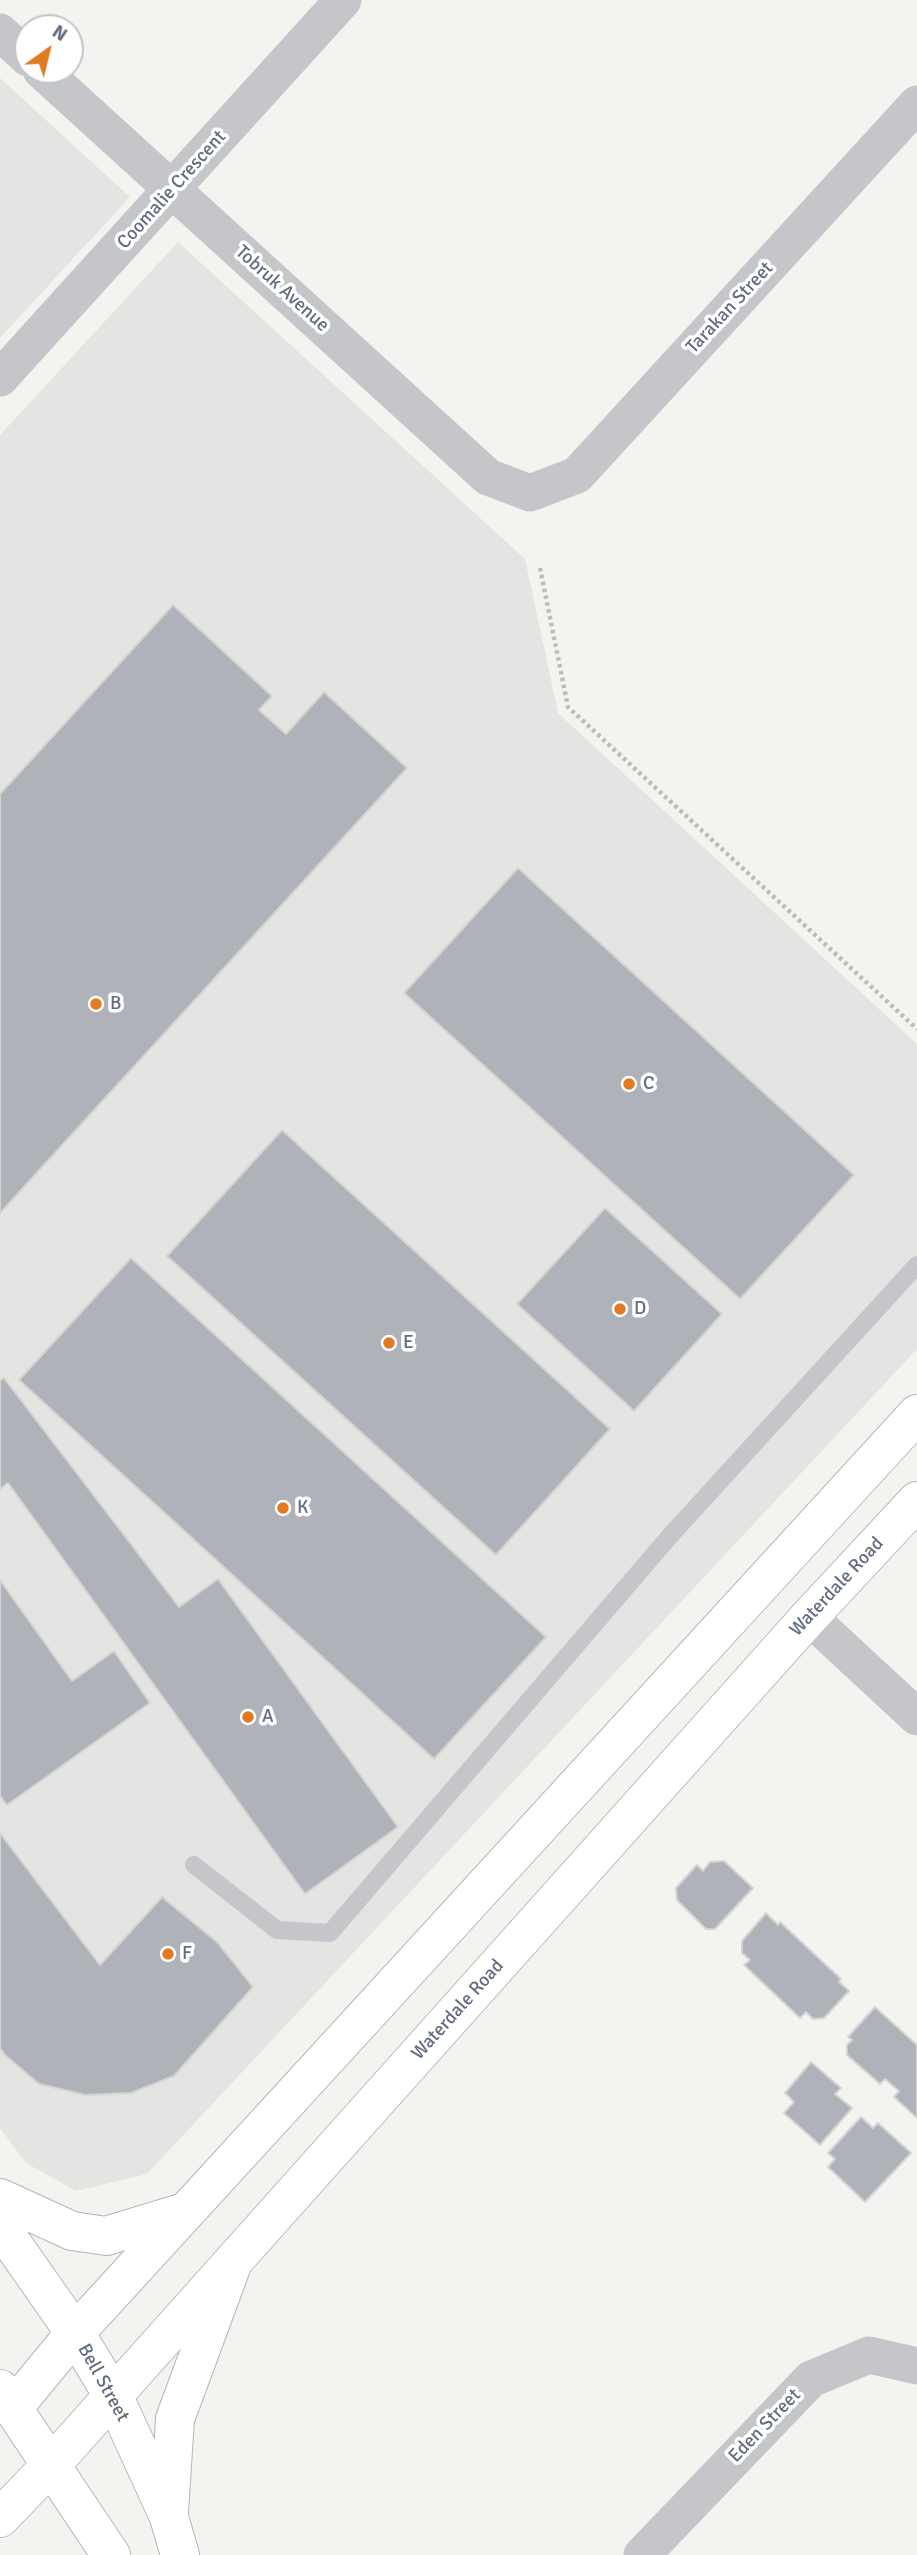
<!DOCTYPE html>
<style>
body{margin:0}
#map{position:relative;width:917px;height:2555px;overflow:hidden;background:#f3f4f0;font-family:Signika,sans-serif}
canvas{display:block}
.north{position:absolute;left:14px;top:14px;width:70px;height:70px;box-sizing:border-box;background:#fff;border:2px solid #c1c5cd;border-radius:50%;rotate:34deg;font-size:19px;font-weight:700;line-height:28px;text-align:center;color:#636d81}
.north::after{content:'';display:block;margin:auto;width:24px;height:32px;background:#e27a22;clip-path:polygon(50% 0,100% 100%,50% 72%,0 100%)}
</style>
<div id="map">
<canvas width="917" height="2555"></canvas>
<div class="north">N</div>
</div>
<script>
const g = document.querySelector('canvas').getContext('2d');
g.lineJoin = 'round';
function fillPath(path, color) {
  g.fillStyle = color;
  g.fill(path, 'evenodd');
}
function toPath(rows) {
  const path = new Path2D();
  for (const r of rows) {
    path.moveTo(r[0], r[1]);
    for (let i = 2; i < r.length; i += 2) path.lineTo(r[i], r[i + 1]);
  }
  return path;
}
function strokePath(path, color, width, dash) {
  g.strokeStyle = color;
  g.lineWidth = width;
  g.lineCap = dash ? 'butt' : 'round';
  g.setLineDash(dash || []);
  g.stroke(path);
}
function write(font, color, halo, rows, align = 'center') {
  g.font = font + ' Signika,sans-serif';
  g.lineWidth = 7;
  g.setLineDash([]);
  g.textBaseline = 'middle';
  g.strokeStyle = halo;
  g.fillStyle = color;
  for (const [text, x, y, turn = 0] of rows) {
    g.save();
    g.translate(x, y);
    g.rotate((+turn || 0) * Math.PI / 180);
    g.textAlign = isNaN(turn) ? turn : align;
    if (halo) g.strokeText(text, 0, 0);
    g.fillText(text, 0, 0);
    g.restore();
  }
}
fillPath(toPath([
 [0,78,130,197,0,338],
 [178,242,525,559,558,713,917,1044,917,1349,147,2174,76,2191,26,2163,0,2128,0,435]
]), '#e4e4e3');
const building = toPath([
 [173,605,272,696,259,710,286,734,324,692,407,768,0,1213,0,794,173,605],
 [518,868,854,1175,740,1299,404,993,518,868],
 [282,1130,610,1429,496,1555,167,1256,282,1130],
 [605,1208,722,1314,634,1411,517,1304,605,1208],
 [131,1258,546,1637,434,1759,19,1380,131,1258],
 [4,1378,179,1607,218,1579,398,1827,305,1894,8,1483,0,1489,0,1381,4,1378],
 [0,1580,72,1681,114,1651,150,1703,7,1805,0,1796,0,1580],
 [0,1833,100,1965,162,1897,217,1942,253,1987,174,2076,131,2093,85,2095,39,2084,5,2055,0,2048,0,1833],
 [724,1861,753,1888,715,1929,706,1929,677,1900,676,1888,697,1865,703,1871,710,1862,724,1861],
 [766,1913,778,1925,780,1922,841,1979,839,1982,849,1991,824,2018,813,2019,806,2012,800,2018,744,1965,750,1960,742,1953,742,1941,766,1913],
 [875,2007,917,2045,917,2118,894,2097,899,2091,885,2079,880,2084,847,2055,847,2045,852,2040,848,2037,875,2007],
 [811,2062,841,2088,835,2094,852,2108,820,2145,784,2113,794,2102,785,2093,811,2062],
 [861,2117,873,2128,878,2123,911,2153,865,2202,828,2167,835,2159,828,2153,861,2117]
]);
fillPath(building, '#afb3b9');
strokePath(building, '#d4d5d3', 2);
const secondary = toPath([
 [0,2518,52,2464]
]);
const primary = toPath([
 [13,2408,75,2333,917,1414],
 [52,2464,809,1617,917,1501]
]);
const highway = toPath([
 [0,2198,72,2231,106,2236,185,2212],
 [0,2226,75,2333,114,2397,169,2517,180,2555],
 [0,2389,111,2555],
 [169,2512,175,2419,233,2262]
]);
strokePath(secondary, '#b6b9be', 40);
strokePath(primary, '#b4b7bc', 40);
strokePath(highway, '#b4b6ba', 40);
strokePath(toPath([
 [540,568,568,707,917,1029]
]), '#bbbcbf', 4.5, [3.5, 3.5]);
strokePath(toPath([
 [194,1865,277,1930,330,1933,669,1537,917,1265]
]), '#c4c6ca', 18);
strokePath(toPath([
 [0,32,28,58],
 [41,70,488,477,530,493,577,475,917,104],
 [0,378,343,0],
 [809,1617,917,1717],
 [642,2555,811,2379,869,2355,917,2366]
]), '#c4c6ca', 37);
strokePath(secondary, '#fff', 38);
strokePath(primary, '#fff', 38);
strokePath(highway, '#fff', 38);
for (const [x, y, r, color] of [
 [96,1004,7,"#e27a22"],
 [629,1084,7,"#e27a22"],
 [620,1309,7,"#e27a22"],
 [389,1343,7,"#e27a22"],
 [283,1508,7,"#e27a22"],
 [248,1717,7,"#e27a22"],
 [168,1954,7,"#e27a22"]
]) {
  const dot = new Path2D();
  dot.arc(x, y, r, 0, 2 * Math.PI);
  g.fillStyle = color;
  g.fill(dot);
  strokePath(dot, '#fff', 2.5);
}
write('19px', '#636d81', '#fff', [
 ["Coomalie Crescent",172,190,-48],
 ["Tobruk Avenue",282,289,42],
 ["Tarakan Street",730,308,-47],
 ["Waterdale Road",837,1587,-47],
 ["Waterdale Road",458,2010,-48],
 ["Bell Street",103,2383,61],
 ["Eden Street",765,2426,-46]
]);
write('19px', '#636d81', '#fff', [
 ["B",110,1004],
 ["C",643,1084],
 ["D",634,1309],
 ["E",403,1343],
 ["K",297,1508],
 ["A",262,1717],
 ["F",182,1954]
], 'left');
</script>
